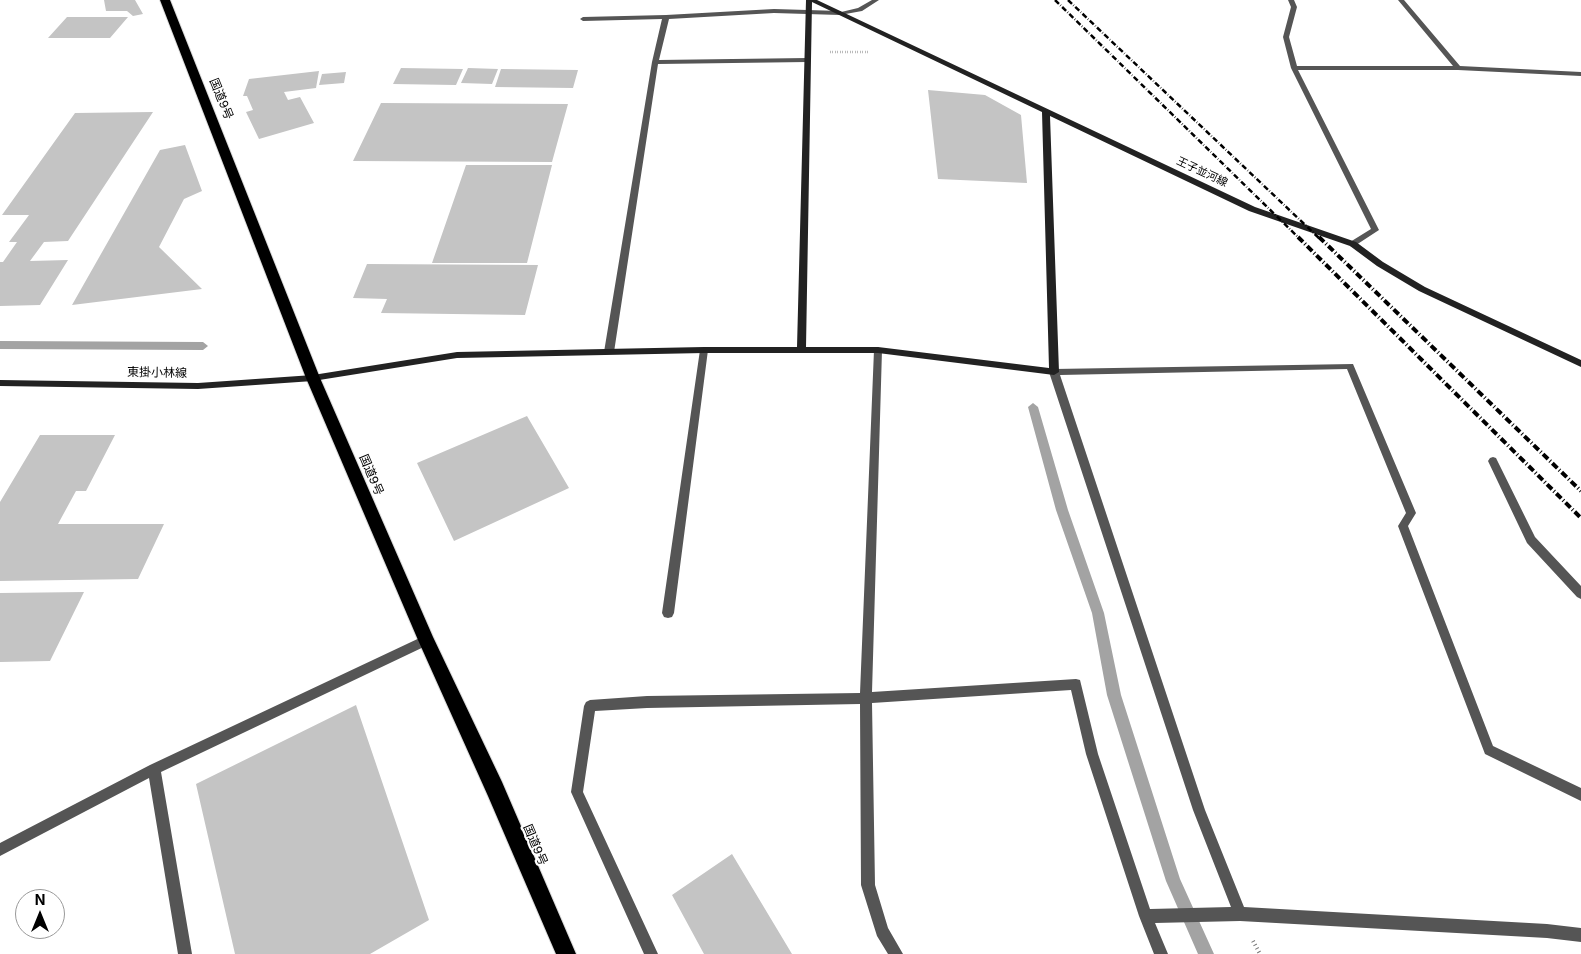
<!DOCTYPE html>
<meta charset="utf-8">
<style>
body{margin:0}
#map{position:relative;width:1581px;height:954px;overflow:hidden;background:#fff;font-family:Inter,sans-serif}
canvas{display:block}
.north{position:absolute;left:15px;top:889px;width:50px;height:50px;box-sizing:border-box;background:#fff;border:1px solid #999;border-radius:50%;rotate:0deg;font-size:14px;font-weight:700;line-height:20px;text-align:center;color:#000}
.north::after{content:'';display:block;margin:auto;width:18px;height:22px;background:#000;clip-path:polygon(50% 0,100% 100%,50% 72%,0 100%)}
</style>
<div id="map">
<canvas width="1581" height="954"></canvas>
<div class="north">N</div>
</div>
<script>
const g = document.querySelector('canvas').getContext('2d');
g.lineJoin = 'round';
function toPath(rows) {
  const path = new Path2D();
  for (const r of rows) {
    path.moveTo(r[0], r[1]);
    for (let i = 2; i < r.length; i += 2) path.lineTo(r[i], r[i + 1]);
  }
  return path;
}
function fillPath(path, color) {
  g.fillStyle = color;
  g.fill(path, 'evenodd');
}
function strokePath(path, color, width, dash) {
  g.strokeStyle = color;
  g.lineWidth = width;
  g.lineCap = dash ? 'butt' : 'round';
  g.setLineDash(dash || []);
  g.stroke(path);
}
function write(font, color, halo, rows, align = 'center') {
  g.font = font + ' Inter,"Noto Sans JP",sans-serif';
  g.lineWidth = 4.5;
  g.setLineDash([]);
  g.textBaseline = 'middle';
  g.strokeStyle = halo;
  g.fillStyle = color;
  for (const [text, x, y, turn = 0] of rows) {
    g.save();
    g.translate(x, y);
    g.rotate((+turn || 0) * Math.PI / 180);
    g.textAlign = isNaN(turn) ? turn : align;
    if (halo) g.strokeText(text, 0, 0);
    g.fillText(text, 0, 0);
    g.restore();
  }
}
fillPath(toPath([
 [0,341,203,342,208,346,203,350,0,349,0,341],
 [1033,403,1038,407,1068,510,1104,613,1121,695,1180,879,1214,954,1198,954,1166,881,1107,695,1092,613,1056,510,1028,407,1033,403]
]), '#a3a3a3');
fillPath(toPath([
 [104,0,135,0,143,14,133,16,127,11,106,11],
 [67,17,128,17,110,38,48,38],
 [401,68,463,69,456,85,393,84],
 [468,68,498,69,492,84,461,83],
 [501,69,578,70,573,88,495,87],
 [319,71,316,88,284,92,288,100,300,97,314,123,259,139,246,112,253,110,247,96,243,96,249,79],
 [346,72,344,83,319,85,322,74],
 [928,90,985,95,1021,115,1027,183,938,179],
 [381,103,568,104,552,162,353,161],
 [153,112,68,241,44,242,30,261,68,260,40,305,0,306,0,262,3,262,17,242,9,242,29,215,2,215,75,113],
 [185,145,202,191,184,199,159,247,202,289,72,305,160,150],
 [466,165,552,165,527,263,432,263],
 [367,264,538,265,525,315,381,313,387,299,353,298],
 [527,416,569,488,454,541,417,463],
 [40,435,115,435,86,491,76,491,58,524,164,524,138,579,0,581,0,502],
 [84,592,50,661,0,662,0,593],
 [356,705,429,920,370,954,235,954,196,784],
 [732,854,792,954,704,954,672,895]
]), '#c4c4c4');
const highway = toPath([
 [160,0,170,0,320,378,433,637,502,782,576,954,556,954,488,796,418,640,306,378,160,0]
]);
strokePath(highway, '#dbdbdb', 2);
strokePath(toPath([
 [830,52,868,52]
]), '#777', 2.5, [0.5, 2]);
strokePath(toPath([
 [1253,941,1260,954]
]), '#777', 4, [1, 3]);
fillPath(toPath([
 [872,0,879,0,862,11,840,15,837,13,858,8,872,0]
]), '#555');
fillPath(toPath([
 [1288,0,1294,0,1297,7,1289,37,1297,66,1453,66,1398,0,1404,0,1460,66,1581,72,1581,76,1458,70,1298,70,1379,230,1353,247,1350,246,1350,242,1371,229,1291,68,1283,37,1291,7,1288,0],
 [774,9,840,11,843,13,840,15,774,13,669,19,659,60,807,58,810,60,807,62,658,64,614,352,612,354,606,354,604,352,652,62,662,19,583,21,580,19,583,17,666,15,774,9],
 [704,347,708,350,674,613,672,617,668,618,664,617,662,613,700,350,704,347],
 [878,347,882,350,872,692,1076,679,1080,680,1098,754,1150,909,1231,907,1193,810,1049,372,1054,369,1353,364,1416,513,1408,526,1493,746,1581,788,1581,801,1485,754,1398,526,1406,513,1347,369,1060,375,1205,810,1244,907,1547,924,1581,928,1581,942,1547,938,1240,921,1155,923,1168,954,1154,954,1139,916,1086,754,1071,690,872,703,875,885,888,928,903,954,888,954,877,936,861,885,860,704,647,708,595,711,583,792,658,954,644,954,571,792,584,706,586,702,590,700,647,696,860,693,874,350,878,347],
 [1493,457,1496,458,1535,537,1581,586,1581,599,1577,597,1527,543,1488,461,1490,458,1493,457],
 [426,635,430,636,432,640,430,644,161,772,192,954,178,954,149,778,0,856,0,843,150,765,426,635]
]), '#555');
fillPath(toPath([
 [806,0,817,0,1255,207,1356,242,1383,262,1425,287,1581,360,1581,367,1419,291,1377,266,1350,246,1249,211,1050,116,1059,372,1054,375,878,353,704,353,457,358,313,381,198,389,0,386,0,380,198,383,313,375,457,352,704,347,797,347,806,0],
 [812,2,1042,112,1049,368,878,347,806,347,812,2]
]), '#222');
fillPath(highway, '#000');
strokePath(toPath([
 [1055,0,1300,239],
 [1068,0,1320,239]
]), '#000', 2.5, [5.5, 2, 0.5, 2]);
strokePath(toPath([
 [1298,237,1581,518],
 [1319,237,1581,491]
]), '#000', 4, [7, 2.5, 1, 2.5]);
write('11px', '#000', '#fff', [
 ["王子並河線",1202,172,25]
]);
write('12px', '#000', '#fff', [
 ["国道9号",221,99,68],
 ["東掛小林線",157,373,1],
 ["国道9号",371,475,67],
 ["国道9号",535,845,67]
]);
</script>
